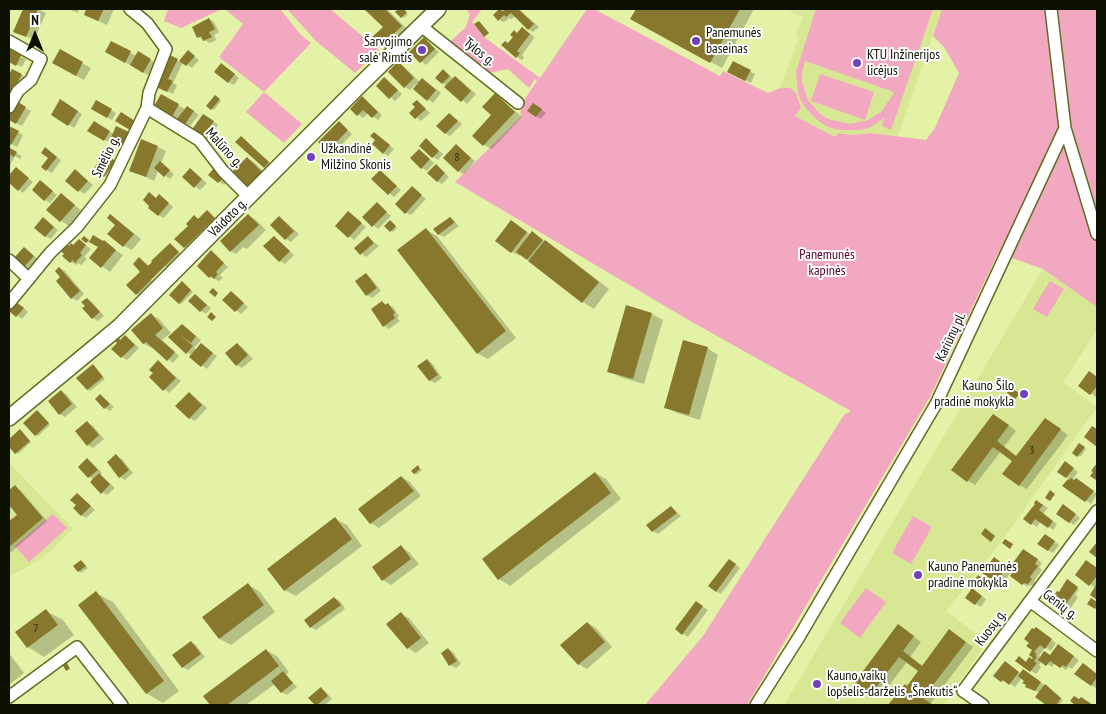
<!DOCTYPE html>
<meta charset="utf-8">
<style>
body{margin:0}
#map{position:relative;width:1106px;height:714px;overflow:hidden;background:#e3f2a6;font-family:"PT Sans Narrow",sans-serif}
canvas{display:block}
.frame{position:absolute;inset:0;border:10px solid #0c1000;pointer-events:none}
.north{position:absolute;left:10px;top:10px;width:50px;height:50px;-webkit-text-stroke:4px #fff;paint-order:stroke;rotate:0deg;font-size:14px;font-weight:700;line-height:20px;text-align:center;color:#0c1000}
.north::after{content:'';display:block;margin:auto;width:18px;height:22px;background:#0c1000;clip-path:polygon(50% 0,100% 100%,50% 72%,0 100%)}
</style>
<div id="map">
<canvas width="1106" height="714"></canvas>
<div class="frame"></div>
<div class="north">N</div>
</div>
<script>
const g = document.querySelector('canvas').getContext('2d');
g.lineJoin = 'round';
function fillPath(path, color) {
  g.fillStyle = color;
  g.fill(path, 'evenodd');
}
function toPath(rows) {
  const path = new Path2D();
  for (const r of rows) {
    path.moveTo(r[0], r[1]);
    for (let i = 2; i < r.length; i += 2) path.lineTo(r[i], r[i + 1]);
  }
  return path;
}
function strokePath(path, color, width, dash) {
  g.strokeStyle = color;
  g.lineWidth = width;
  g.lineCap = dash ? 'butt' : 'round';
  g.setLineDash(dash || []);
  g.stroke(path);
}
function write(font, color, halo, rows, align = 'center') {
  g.font = font + ' "PT Sans Narrow",sans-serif';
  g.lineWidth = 4;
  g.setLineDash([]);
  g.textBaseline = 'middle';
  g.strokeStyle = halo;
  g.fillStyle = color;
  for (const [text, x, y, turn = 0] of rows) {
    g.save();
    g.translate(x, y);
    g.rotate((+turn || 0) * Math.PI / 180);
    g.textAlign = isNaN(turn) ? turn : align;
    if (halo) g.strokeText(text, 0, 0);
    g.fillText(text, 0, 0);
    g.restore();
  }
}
fillPath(toPath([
 [785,9,942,9,898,136,871,133,852,135,838,133,835,137,795,116,780,88,799,37,796,35,803,17],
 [1043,269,1097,307,1097,330,1063,382,1097,407,1003,539,946,611,987,642,943,705,784,705],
 [9,463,73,529,44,557,9,577]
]), '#d8e794');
fillPath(toPath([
 [168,9,222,9,181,28,164,21],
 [225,9,280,9,301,35,311,43,264,92,302,124,284,143,246,112,264,92,219,57,243,24],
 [287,9,330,9,379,50,355,73,316,41],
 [469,9,482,9,472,22,484,37,540,78,587,9,594,9,720,76,723,71,768,93,780,88,790,88,796,93,801,108,795,116,835,137,838,133,852,135,871,133,926,140,935,128,959,73,944,47,933,36,942,9,1097,9,1097,307,1043,269,998,253,930,397,747,705,645,705,703,636,844,415,851,411,692,322,455,182,521,117,520,106,537,81,535,79,529,88,508,69,488,73,445,42,448,39,451,41,466,27,470,14,467,11],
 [816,9,933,9,891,130,882,126,884,118,871,127,861,130,839,130,828,127,817,120,809,112,802,103,798,93,796,72],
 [805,61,894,92,892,96,881,112,868,120,851,124,831,120,821,115,808,100,802,82,802,72],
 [820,74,874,92,865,120,811,101],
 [1050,281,1064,289,1047,317,1033,309],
 [53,514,67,528,29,562,15,546],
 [913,516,932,527,911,564,892,553],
 [866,588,886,602,860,638,840,623]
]), '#f2a8c1');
fillPath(toPath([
 [24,9,38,9,46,13,34,40,15,31],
 [68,9,79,9,78,13],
 [88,9,114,9,107,25,85,15],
 [366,9,387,9,409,31,389,51,381,46,373,38,384,27],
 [400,9,403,9,408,14,404,18,397,12],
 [507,9,519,9,539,27,533,32,528,29,515,16,511,19,509,18,504,22,499,20],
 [638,9,754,9,722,68,632,19],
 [209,19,214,22,219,32,214,35,216,40,210,43,198,37],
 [522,28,535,37,522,55,524,57,522,60,517,57,509,44],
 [424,39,439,52,426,65,411,52],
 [111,43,137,56,139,53,155,63,148,75,112,55],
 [9,51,26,59,22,67,9,61],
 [60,51,91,68,84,80,54,63],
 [188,52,199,60,192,68,183,62,173,83,177,85,173,94,156,85,170,57,180,62],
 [398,63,403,66,420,82,427,82,441,93,433,103,414,89,418,84,417,83,410,90,405,87],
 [733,63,755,74,751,83,729,72],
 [227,68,239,78,234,85,228,82],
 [13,70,27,78,18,95,9,90,9,78],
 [443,71,454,79,455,77,460,80,476,94,467,104,443,83],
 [385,79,402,94,395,101,378,86],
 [496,95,522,117,492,149,484,145,493,115],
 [161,96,185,109,192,110,199,115,190,126,156,106],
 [217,98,221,101,214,110,212,109],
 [363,98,382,115,378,120,368,113,363,118,351,109],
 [9,100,31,111,22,126,9,119],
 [61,101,82,114,74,128,52,114],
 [417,101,430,113,421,121,411,113,417,107],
 [97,102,116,113,112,120,93,109],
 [538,107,546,113,541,119,536,116],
 [450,114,462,124,450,136,445,133],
 [209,118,218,125,208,140,193,130],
 [94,123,114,134,117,128,134,136,111,141,110,143,89,131],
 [339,123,352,134,334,153,329,150],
 [9,127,23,135,17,147,9,143],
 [374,133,394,149,388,156,383,153],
 [241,138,274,166,270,170,264,167],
 [426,140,443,154,438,160,433,157],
 [457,146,475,161,464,174,458,171],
 [158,147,166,151,161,163,174,174,170,179,158,171,154,181,131,170],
 [10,150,22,156,20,159,15,156,10,165,9,152],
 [419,150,434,163,427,171,422,168],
 [50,152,61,160,52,173,47,170],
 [110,158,120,165,110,178,105,176],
 [247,158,255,163,270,178,246,188],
 [436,166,449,177,442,184,437,181],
 [17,169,33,182,23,193,9,181,9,177],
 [190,170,207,183,200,190,184,177],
 [76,171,93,185,84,194,67,180],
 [380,172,401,190,394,197,373,179],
 [210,175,230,179,224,185],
 [41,182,57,195,50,203,45,200],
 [412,188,426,199,411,215,406,213],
 [61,194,82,211,69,226,61,221],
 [150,194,157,199,164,199,173,207,164,218,158,215],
 [377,204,391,216,378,229,364,217],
 [207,212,219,222,190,250,176,239,189,226,195,217,199,219],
 [348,213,366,227,354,240,337,226],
 [111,215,141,239,132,250,124,246,116,225],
 [248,215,256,220,266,230,247,249,243,247,236,254,231,251],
 [280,217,299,234,291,242,286,239],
 [450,218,459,226,444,237,438,234],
 [44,219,58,230,51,239,45,236],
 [512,221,531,235,537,236,556,248,609,289,594,309,583,302,521,254,520,256,512,252],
 [392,223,397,228,393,232,391,231],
 [426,230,437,236,516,338,488,359,477,353],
 [84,237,90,242,93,237,104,243,104,242,123,255,110,272,91,258,100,247,91,241,89,243,83,239],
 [274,237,294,255,285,264,280,261],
 [368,238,379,246,366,257,356,248],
 [79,241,91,249,84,257,87,259,81,265,78,263,76,265,64,256,70,247,74,246],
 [170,244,183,256,142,297,137,294,142,272,139,259,150,266],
 [164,265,166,267,152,281,150,279],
 [24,248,38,259,29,270,24,267],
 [212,252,228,267,220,275,223,278,219,281,210,277,198,265],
 [60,268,65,271,84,294,77,301,72,298,62,278],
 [366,275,371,278,381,291,372,298,367,295],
 [184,284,193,292,181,304,179,303],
 [195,295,211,308,206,314,201,311],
 [236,296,248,307,241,314,224,300],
 [87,299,92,302,104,316,98,321,93,318,87,306],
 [383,303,393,307,399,316,397,318,400,321,389,329,384,326],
 [22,306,28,312,22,319,11,311],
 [652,314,663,320,644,384,620,377,609,371],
 [151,315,159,319,171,333,162,340,179,356,173,363,153,347,152,348,144,344,133,330],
 [187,329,201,340,194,348,197,350,201,344,217,356,207,369,170,337],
 [126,336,139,348,127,360,122,357,121,341],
 [237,344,242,347,253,359,242,368,237,365,227,354],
 [707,348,718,355,700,420,677,413,666,407],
 [427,360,432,363,442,378,435,383,429,380],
 [158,362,181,381,169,393,151,377,155,373],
 [95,367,105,379,90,391,87,389],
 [1090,373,1097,377,1096,397,1080,386],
 [61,391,66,394,77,407,65,417,60,414],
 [190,393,207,408,195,421,190,418],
 [101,395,114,407,110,411,105,408],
 [39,413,50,425,38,436,36,435],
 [1046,419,1068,435,1027,489,1019,485,1014,461,1001,451,975,485,967,480,1002,420,1016,431,1004,447,1017,457],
 [88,423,93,426,104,439,93,448,88,445],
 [20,431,31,442,18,454,9,445,9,441],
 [1080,444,1086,449,1080,457,1074,452],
 [116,456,122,459,133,473,125,480,120,477],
 [87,460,92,463,102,473,100,475,115,488,107,495,102,492,93,480,79,467],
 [1070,466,1078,472,1072,480,1075,481,1077,479,1082,482,1097,494,1091,504,1064,485,1069,479,1059,471],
 [418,467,422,470,416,475,414,473],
 [595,473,606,479,621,499,510,586,499,579,484,559],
 [402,477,410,482,421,496,379,528,371,523,360,509],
 [15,487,20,490,47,521,9,554,9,523,19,515,9,503,9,492],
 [78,494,95,510,86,518,81,515,77,505],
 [1037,504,1042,504,1048,508,1043,514,1057,524,1053,530,1041,521,1037,527,1032,524],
 [671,507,681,516,658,534,653,531,648,525],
 [1069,509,1080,518,1074,525,1069,522],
 [335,519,347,525,362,546,296,596,284,590],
 [1050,538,1059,545,1053,553,1048,550],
 [401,547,409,552,419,564,391,585,383,580],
 [1028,553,1042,563,1039,567,1042,570,1034,581,1036,582,1034,586,1029,585,1028,587,1023,584],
 [81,561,88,568,81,573,79,571],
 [1000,562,1012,571,1005,580,1001,578,998,582,984,573],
 [734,563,740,568,721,594,716,591],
 [1092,564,1097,568,1097,598,1092,594,1096,588,1076,575],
 [979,576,983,579,980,583,975,581],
 [1068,581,1079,589,1075,595,1078,597,1070,609,1055,599],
 [248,585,259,591,275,612,231,645,220,639,204,618],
 [96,593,113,602,179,691,163,703,146,693],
 [977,593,986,599,981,607,976,604],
 [334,598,340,601,345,609,316,630,311,627],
 [702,606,708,610,688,637,683,634],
 [46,611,63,620,74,635,44,657,28,647],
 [401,614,409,618,429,643,416,653,408,648],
 [588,623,596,628,612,647,587,669,578,664],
 [906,631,921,642,910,657,923,666,950,631,973,647,930,704,933,705,890,705,905,685,908,687,920,671,907,662,880,697,872,693],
 [1041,632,1056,643,1051,651,1045,647,1039,656,1041,658,1051,657,1064,649,1079,660,1072,669,1069,667,1066,670,1055,663,1052,667,1042,661,1039,665,1041,667,1036,674,1017,661,1027,663,1033,661,1035,658,1031,654],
 [191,642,196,645,205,657,188,670,183,667,174,655],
 [448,649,453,652,461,664,456,668,450,665,442,653],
 [266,650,277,656,289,672,286,675,297,687,287,695,281,692,275,684,246,705,212,705,205,696],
 [9,653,24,673,9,685],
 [1006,663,1021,674,1035,678,1047,687,1063,700,1059,705,1049,705,1037,697,1040,693,1032,689,1026,680,1022,678,1015,687,1005,680,1004,682,1002,681],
 [1088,668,1097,675,1096,688,1091,685],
 [321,689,326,692,332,699,325,705,316,705,310,698]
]), '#0003');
fillPath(toPath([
 [23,9,38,9,26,37,13,32],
 [86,9,104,9,98,21,84,15],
 [364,9,385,9,402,26,380,47,371,38,383,27],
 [398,9,403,9,407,12,401,18,395,12],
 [499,9,503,11,505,9,518,9,534,24,528,30,511,13,506,17,504,15,498,21,493,15],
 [636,9,740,9,710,63,630,19],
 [209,18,215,29,209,32,212,37,203,41,201,36,197,38,192,27],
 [479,21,489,33,484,37,474,24],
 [522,27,530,34,517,51,520,53,516,58,501,45,505,41,508,43,513,37,510,35,514,30,517,33],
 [424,37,435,49,420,63,409,52],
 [111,41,131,51,125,63,105,52],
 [9,49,21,55,16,66,9,62],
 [60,49,83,62,76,76,52,63],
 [188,50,195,56,186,66,179,61],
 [138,51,151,59,143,73,130,65],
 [170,55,178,59,168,79,173,81,167,92,154,86],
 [398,61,414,78,404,88,388,72],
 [733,61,751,70,745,81,727,72],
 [221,63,235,74,228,83,214,72],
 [12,69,22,74,12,93,9,91,9,75],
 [443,69,450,76,442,84,435,78],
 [455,76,471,91,461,102,444,87],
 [384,77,398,90,389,99,376,86],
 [422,78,436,90,427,101,413,89],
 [495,93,515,112,483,146,472,136,491,115,482,107],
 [161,94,179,104,172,117,154,106],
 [215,95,220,99,211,110,206,106],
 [362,96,378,112,372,118,363,110,357,116,350,109],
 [60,99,78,111,68,126,51,115],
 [15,100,26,107,16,124,9,120,9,110],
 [96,100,112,109,107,118,91,109],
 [417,100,426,109,415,119,409,113,415,107,412,104],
 [533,103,542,109,536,117,527,111],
 [187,106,194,111,185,124,177,119],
 [121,112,135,121,130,130,115,121],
 [449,113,458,121,445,134,436,126],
 [203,114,214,121,202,138,191,131],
 [94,121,110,131,104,141,87,131],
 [339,121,348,130,328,151,318,142],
 [9,126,19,131,11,145,9,144],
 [116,126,129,132,122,148,109,142],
 [374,132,390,145,383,154,372,144,375,140,370,136],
 [241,136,269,162,264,168,235,142],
 [426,138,439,151,432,158,419,146],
 [141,139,158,146,146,177,129,171],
 [456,144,471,158,458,172,443,158],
 [45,147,57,157,46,171,41,167,48,158,41,153],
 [10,148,17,152,14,157,9,154],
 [419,149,430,159,421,169,410,158],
 [105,153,115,161,104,177,93,169],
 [247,157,262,172,245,189,230,174],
 [160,161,170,170,164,177,154,168],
 [436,164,445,173,437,182,427,173],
 [16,167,29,178,18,191,9,183,9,175],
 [215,167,225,176,218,183,208,175],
 [190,168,202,179,194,188,182,177],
 [75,169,88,181,78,192,65,181],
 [380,170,397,186,388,195,371,179],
 [40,180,53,191,44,201,32,190],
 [412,186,422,195,405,214,395,204],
 [149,192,156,198,159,194,169,203,158,216,148,208,149,206,143,200],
 [61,193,75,205,60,222,46,210],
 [377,202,387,212,372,227,362,217],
 [207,210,215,218,184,248,174,239,188,226,186,224,194,215,198,219],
 [348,211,362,223,348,238,335,226],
 [110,214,134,234,123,247,107,234,115,225,107,218],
 [248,214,259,225,230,252,220,241],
 [279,216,294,231,285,240,270,225],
 [43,217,54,227,45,237,34,228],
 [450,217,455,222,438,235,433,229],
 [390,220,396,226,390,232,384,226],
 [511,220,527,232,511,253,495,241],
 [426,228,506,331,477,354,397,250],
 [532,231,543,240,527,260,516,252],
 [93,235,103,241,104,240,116,250,101,268,89,258,98,247,89,242],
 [84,236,89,240,86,243,81,239],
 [274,236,290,251,279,262,263,246],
 [368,236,374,243,360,255,354,248],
 [79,239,86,245,80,253,82,255,75,263,73,260,70,263,62,256,64,254,61,251,67,244,69,246,71,243,73,245],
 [545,240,599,282,582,303,528,261],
 [170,243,179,252,136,295,126,285,140,272,133,264,139,257,148,266,152,262,151,261],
 [24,247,34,256,23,268,13,259],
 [211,250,224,263,216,272,218,274,214,279,211,276,209,278,197,266],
 [59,267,80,291,71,299,56,281,60,277,55,271],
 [366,273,377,288,366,296,355,281],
 [182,281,191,290,179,304,169,295],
 [213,288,218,293,215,297,209,292],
 [231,291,244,303,235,312,222,300],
 [195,294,207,305,200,312,188,301],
 [87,298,100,312,92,319,82,308,85,306,81,302],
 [382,301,385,305,388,303,395,313,393,314,395,318,383,327,371,309],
 [16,302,24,308,16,317,9,311],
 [626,305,652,313,633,379,607,372],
 [211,312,216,317,212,321,207,317],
 [151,313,163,328,155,335,175,352,167,361,146,342,143,344,131,330],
 [182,324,196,336,191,343,180,335,193,346,186,354,168,337],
 [125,335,135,345,121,358,111,349,117,343,115,341,119,338,120,340],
 [683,340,708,347,689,415,664,408],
 [201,343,213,353,201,367,189,357],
 [237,343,248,355,236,366,225,353],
 [427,359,438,375,429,381,417,366],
 [158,360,176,378,163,391,149,377,153,373,149,370],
 [93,364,103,377,87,390,76,378],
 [1089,371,1097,377,1097,386,1090,395,1078,386],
 [1011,387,1020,394,1015,399,1007,393],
 [61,390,72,404,59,415,48,401],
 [189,392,202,405,189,419,175,406],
 [100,394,110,404,104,409,95,399],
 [37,410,49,423,35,436,23,423],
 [993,414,1009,425,997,441,1016,456,1045,418,1061,429,1019,486,1002,474,1012,461,993,447,967,482,951,470],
 [87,421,99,435,87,446,75,431],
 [1092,426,1097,429,1097,447,1084,437],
 [20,429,30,441,15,454,9,447,9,439],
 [1079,443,1085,447,1077,457,1072,453],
 [116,454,129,470,119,478,107,462],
 [87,458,98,470,88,478,78,467],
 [1065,461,1074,468,1066,478,1057,472],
 [1097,463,1097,478,1096,480,1090,476,1093,472,1091,471],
 [418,465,420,469,414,474,411,471],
 [595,472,611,493,498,580,482,559],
 [99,473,110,484,101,494,90,482],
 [401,476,414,491,370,524,358,509],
 [1071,478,1074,480,1076,478,1094,491,1085,502,1062,486,1068,479,1069,480],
 [15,485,43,518,9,547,9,521,17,515,9,505,9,490],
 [1050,490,1055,494,1050,501,1045,498],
 [77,493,91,506,81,516,73,508,76,505,70,500],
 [1036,500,1043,505,1039,510,1053,521,1048,528,1035,519,1031,525,1023,519,1035,504,1034,503],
 [1063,504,1076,514,1069,523,1056,514],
 [671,506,677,513,652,532,646,525],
 [335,517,352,539,284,591,267,569],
 [985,528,995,536,991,542,981,534],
 [1045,534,1055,541,1048,551,1037,544],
 [1005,539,1013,544,1010,549,1002,543],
 [1097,542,1097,558,1089,552],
 [401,545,411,559,382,581,372,567],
 [1023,549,1038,559,1035,564,1038,566,1030,577,1032,579,1028,584,1024,583,1022,585,1010,576,1014,570,1010,567],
 [994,557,1007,567,999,578,996,575,992,580,982,573],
 [729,559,736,564,716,592,708,586],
 [81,560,86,566,78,572,73,566],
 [1086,560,1097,568,1097,576,1089,586,1075,575],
 [978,575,981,577,977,583,974,581],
 [1067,579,1078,587,1064,607,1053,600,1057,595,1055,594,1057,591,1059,592],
 [248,583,264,605,219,639,202,617],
 [1097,583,1097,600,1090,595],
 [972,588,982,596,975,605,965,598],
 [96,591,164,681,146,694,78,605],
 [334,597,341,605,310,628,304,620],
 [1091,598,1097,602,1097,606,1095,609,1087,604],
 [696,601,703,606,682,635,675,629],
 [46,609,58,625,27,648,15,632],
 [401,612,421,638,407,649,386,624],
 [587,622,605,642,578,665,560,645],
 [898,624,914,636,903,651,922,666,949,629,966,642,923,698,933,705,888,705,905,684,907,686,918,671,899,657,871,694,855,682],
 [1036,627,1052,639,1045,649,1040,645,1034,652,1037,654,1035,656,1037,657,1034,661,1037,663,1030,672,1015,661,1019,656,1026,662,1029,657,1032,659,1033,658,1029,655,1032,650,1026,646,1029,643,1024,639,1032,628,1034,629],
 [191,641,201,654,182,668,172,655],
 [1058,644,1074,656,1066,667,1063,665,1060,668,1050,661,1046,666,1038,660,1044,651,1050,655],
 [448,648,457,661,449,666,441,653],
 [266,649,279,666,227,705,210,705,203,696],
 [66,661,70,669,66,671,62,664],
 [1005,661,1019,672,1009,685,1003,680,1001,682,993,676],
 [1083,663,1097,674,1097,677,1091,686,1074,674],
 [1023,669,1041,682,1035,691,1025,687,1026,685,1022,683,1024,681,1018,676],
 [283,671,293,683,281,693,271,681],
 [1045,684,1061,698,1056,705,1046,705,1035,697],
 [321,687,328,696,317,705,315,705,308,698],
 [1074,696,1079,699,1081,697,1093,705,1075,705,1070,701]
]), '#87782e');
const minor = toPath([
 [1051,9,1065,128,1097,234],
 [421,26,518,103],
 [9,41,41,59,31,80,18,91,9,107],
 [147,108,199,140,223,171,249,197],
 [9,260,29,279],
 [9,303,50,253,77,227,110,185,147,108,149,93,166,49,147,23,130,9],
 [1030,601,1097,651],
 [9,697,77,647,122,705],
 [756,705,799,637,936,404,1065,128],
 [983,705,963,691,1097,511]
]);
const major = toPath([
 [9,418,119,327,359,86,438,9]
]);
strokePath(minor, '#626d23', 14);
strokePath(major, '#626d23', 18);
strokePath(minor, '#fff', 11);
strokePath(major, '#fff', 15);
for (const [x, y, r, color] of [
 [696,41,5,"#7041b9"],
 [422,50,5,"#7041b9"],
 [857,63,5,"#7041b9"],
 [311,157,5,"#7041b9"],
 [1024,394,5,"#7041b9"],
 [918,575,5,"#7041b9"],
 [817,684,5,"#7041b9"]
]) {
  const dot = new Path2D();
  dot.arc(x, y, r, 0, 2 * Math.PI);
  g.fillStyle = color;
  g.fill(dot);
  strokePath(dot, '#fff', 2);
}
write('11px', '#2b2a0c', null, [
 ["8",457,158],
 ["3",1032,451],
 ["7",36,629]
]);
write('14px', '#0c1000', '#fff', [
 ["Panemunės",706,33],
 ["baseinas",706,49],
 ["Šarvojimo",412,42,"right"],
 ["salė Rimtis",412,58,"right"],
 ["KTU Inžinerijos",867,55],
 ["licėjus",867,71],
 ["Užkandinė",321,149],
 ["Milžino Skonis",321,165],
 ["Kauno Šilo",1014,386,"right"],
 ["pradinė mokykla",1014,402,"right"],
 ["Kauno Panemunės",928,567],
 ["pradinė mokykla",928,583],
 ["Kauno vaikų",827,676],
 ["lopšelis-darželis „Šnekutis“",827,692]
], 'left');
write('14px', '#0c1000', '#fff', [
 ["Tylos g.",479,52,39],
 ["Malūno g.",224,148,48],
 ["Smėlio g.",106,157,-63],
 ["Vaidoto g.",228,218,-45],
 ["Kariūnų pl.",951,337,-65],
 ["Genių g.",1060,605,37],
 ["Kuosų g.",991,628,-53]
]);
write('14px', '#53002b', '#fff', [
 ["Panemunės",827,255],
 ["kapinės",827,271]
]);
</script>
